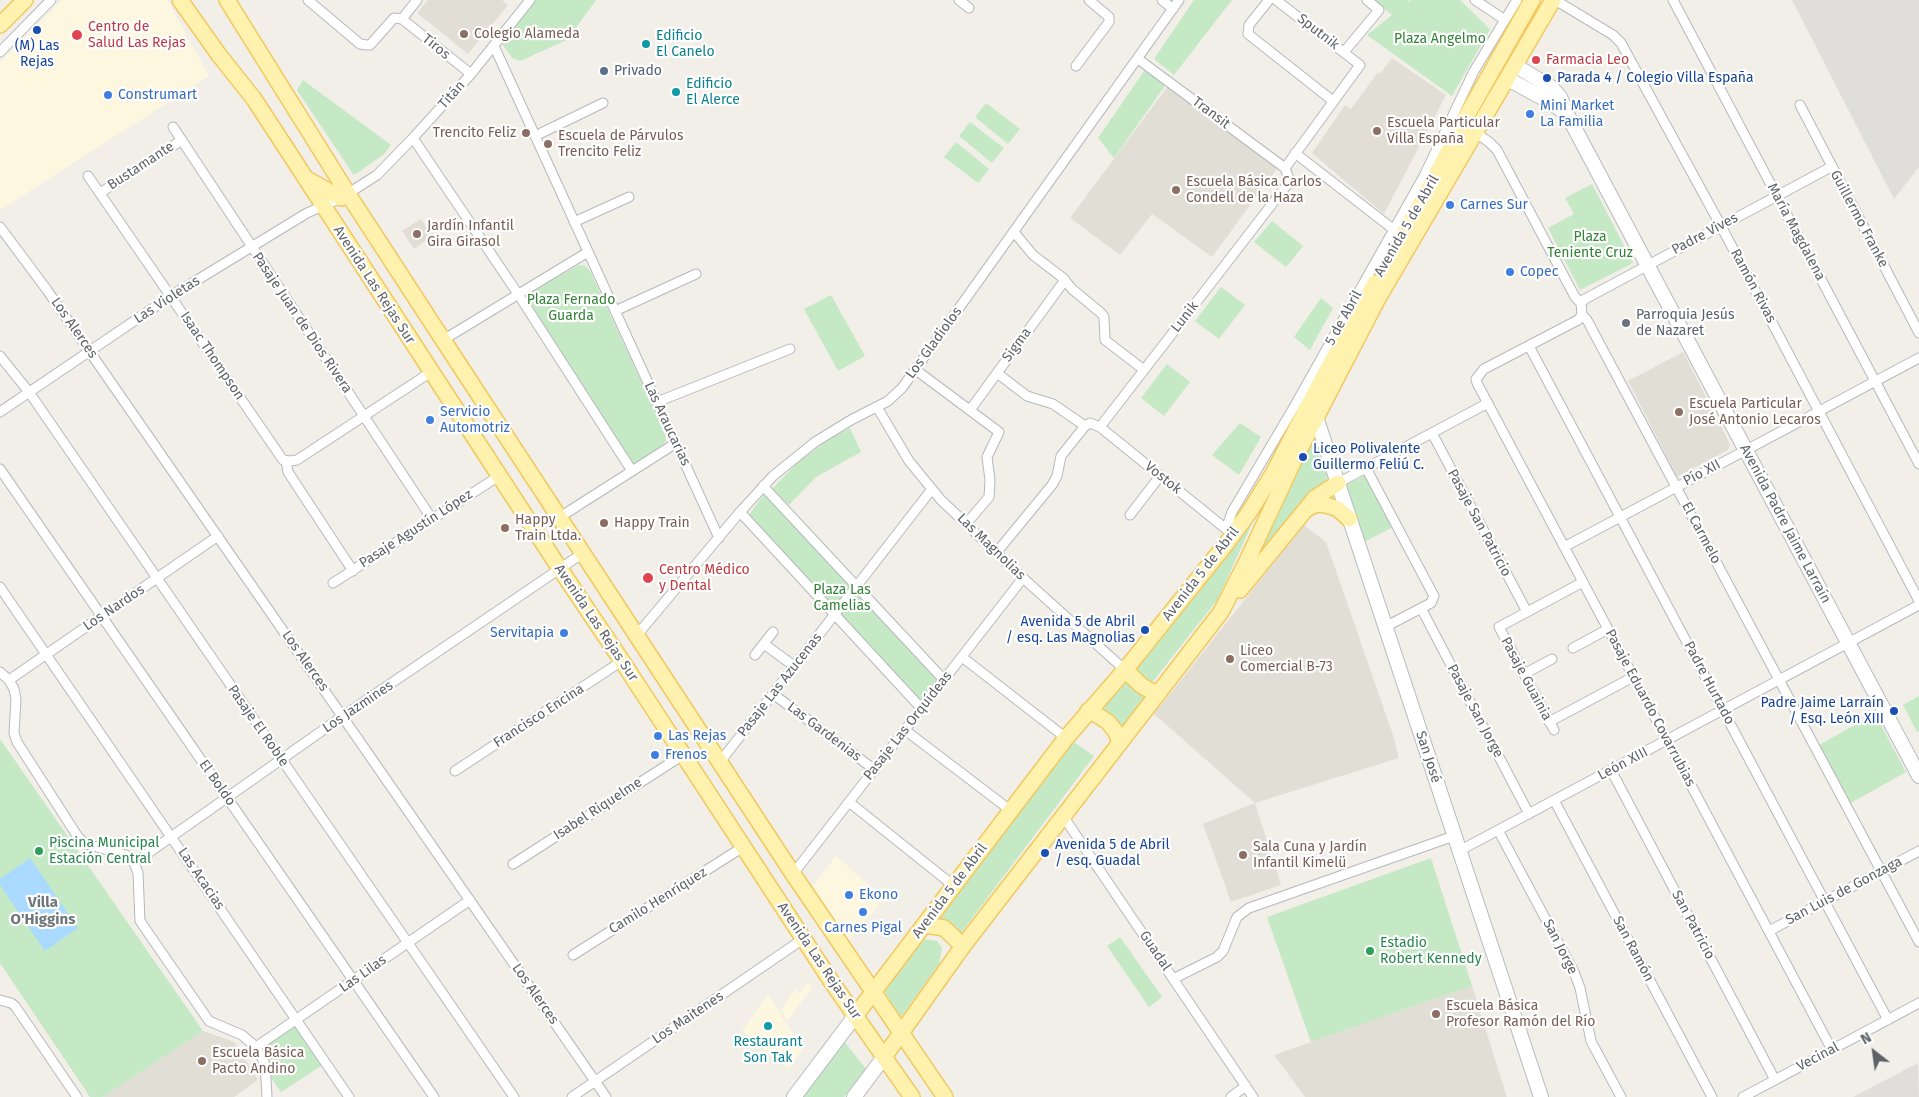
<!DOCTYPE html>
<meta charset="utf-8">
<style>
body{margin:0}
#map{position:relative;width:1919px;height:1097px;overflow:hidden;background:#f1efe8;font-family:"Fira Sans",sans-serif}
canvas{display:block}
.north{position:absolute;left:1849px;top:1027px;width:50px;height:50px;-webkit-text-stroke:4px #fff;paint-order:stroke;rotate:330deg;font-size:14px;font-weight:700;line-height:20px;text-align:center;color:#5f6368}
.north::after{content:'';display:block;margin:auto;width:18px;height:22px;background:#5f6368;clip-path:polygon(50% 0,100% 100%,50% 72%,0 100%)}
</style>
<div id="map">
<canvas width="1919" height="1097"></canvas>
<div class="north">N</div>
</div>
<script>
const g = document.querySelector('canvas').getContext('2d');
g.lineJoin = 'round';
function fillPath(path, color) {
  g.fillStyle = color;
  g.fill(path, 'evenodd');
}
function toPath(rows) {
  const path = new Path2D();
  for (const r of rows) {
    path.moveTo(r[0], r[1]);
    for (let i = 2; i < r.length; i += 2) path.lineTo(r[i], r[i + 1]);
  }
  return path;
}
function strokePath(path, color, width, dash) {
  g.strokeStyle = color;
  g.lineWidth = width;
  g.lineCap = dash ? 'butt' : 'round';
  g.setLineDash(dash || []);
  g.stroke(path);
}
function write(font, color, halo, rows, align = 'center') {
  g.font = font + ' "Fira Sans",sans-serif';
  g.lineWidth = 4.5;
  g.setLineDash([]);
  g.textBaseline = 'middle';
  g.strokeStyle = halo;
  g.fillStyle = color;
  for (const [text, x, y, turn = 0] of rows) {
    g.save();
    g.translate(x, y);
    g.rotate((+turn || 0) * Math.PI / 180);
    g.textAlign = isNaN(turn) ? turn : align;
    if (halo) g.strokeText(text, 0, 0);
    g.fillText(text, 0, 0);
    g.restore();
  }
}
fillPath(toPath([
 [62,0,167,0,209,76,0,210,0,62],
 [836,856,884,899,848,942,812,887],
 [808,982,812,988,787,1021,781,1010,795,989,799,994],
 [768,995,803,1049,788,1069,742,1031]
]), '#fef7e0');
fillPath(toPath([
 [1792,0,1919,0,1919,167,1894,199],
 [1918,1063,1919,1097,1853,1097]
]), '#e0deda');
fillPath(toPath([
 [428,0,502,0,508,5,468,54,417,13],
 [1392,58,1446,95,1384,214,1312,153,1345,105,1351,109,1378,72,1380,74],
 [1168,86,1278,167,1212,257,1152,214,1120,255,1070,218],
 [421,219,432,236,414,249,402,231],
 [1683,352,1730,444,1728,450,1677,477,1628,381],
 [1304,525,1326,542,1393,735,1399,758,1255,803,1281,885,1231,902,1203,824,1255,803,1154,714],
 [1472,986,1507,1097,1305,1097,1274,1055],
 [203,1031,234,1042,258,1080,234,1097,103,1097]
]), '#e1ded6');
fillPath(toPath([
 [535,0,596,0,567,40,520,61,512,58,501,42],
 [1194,0,1232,0,1174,75,1154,59],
 [1374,0,1409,0,1408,3,1411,0,1460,0,1490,29,1452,96,1367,35,1392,15],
 [1147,67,1167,83,1114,158,1098,138],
 [303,80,391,145,384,154,356,174,353,174,297,90],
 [986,103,1020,129,1008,144,975,117],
 [970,122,1004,148,992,163,959,136],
 [956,142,989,169,978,183,944,157],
 [1592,184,1633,263,1580,290,1548,228,1574,214,1565,198],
 [1272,221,1303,246,1286,267,1254,242],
 [579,265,585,266,590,271,665,433,666,441,663,445,632,465,524,296],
 [1221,287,1245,305,1219,339,1195,321],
 [831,295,865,356,838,371,804,309],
 [1321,298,1333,308,1310,350,1294,337],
 [1167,364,1190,382,1164,416,1141,398],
 [1240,423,1261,437,1239,475,1212,455],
 [850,428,861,452,816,477,789,505,772,489,797,463,831,438],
 [1313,436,1328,480,1303,499,1258,555],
 [1366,475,1393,527,1362,543,1342,487],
 [766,495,937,678,937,682,922,700,920,701,748,516,763,496],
 [1255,517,1218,599,1150,685,1133,671],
 [1125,680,1144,695,1145,699,1123,728,1111,715,1100,709],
 [1919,696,1919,731,1917,732,1903,705],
 [1875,714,1906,772,1847,805,1815,747],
 [0,739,203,1031,103,1097,90,1097,0,963],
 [1071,740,1094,756,958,937,936,920],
 [1431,858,1472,986,1311,1042,1267,917],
 [1120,937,1162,997,1149,1007,1107,946],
 [923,939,937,941,942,948,939,964,900,1018,884,990],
 [295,1027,321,1066,281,1092,269,1075,270,1060,262,1048],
 [844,1041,866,1069,844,1097,801,1097]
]), '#c5e8c5');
fillPath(toPath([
 [30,858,78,928,45,951,0,885,0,879]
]), '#aadaff');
const street = toPath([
 [308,0,360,44,367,45,370,45,394,18,402,19],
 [959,0,969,8],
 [1162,0,1173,9],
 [1269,0,1249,25,1248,34,1333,101],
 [1276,0,1360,65,1285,168],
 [1475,0,1505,20],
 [1555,0,1613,35,1621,43,1721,226,1919,601],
 [1673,0,1919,464],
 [402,19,471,74],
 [402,19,417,0],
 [494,46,719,538],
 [0,52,51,0],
 [1344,52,1379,10,1367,0],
 [1138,59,1285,168],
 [1076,66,1109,22,1109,17,1089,0],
 [1800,105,1919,333],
 [173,127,432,519],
 [1476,133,1489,142,1497,150,1575,297,1581,303,1582,315,1587,320,1919,942],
 [535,136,603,103],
 [413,138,518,294,632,471],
 [1295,153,1393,229],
 [88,176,283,460,290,461,297,460,431,372],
 [100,193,182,140],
 [574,222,629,197],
 [0,227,47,290,606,1097],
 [1014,232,1033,255,1063,278,1072,289,1101,313,1104,317,1105,340,1144,370],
 [1581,303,1585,299,1831,167],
 [615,311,696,274],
 [1582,315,1578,320,1484,369,1476,379,1477,383,1832,1050],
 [443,340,588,252],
 [1529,346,1888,1020],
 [0,356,29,392,514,1097],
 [916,370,999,432,987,457,990,480,989,497,966,524],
 [997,373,1027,396,1053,404,1085,426],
 [657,402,790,349],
 [877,407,909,461,941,500,1023,578,1125,670],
 [970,410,1065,280],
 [0,412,171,296,307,213,341,198,377,175,413,138,471,74,530,0],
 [1100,427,1286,186,1288,176,1285,168],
 [1432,433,1527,612],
 [286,461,288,472,353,571],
 [1366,468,1434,596,1431,603,1385,627],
 [0,469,434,1097],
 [1338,483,1488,403],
 [763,486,944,680],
 [740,512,922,709],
 [1130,515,1160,476],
 [560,517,676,443],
 [1564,547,1919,358],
 [996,553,1052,485,1057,476,1061,456,1085,426,1090,423,1100,427,1226,529,1232,512,1294,407,1424,176,1474,71,1517,0],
 [333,583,499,476],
 [0,587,349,1097],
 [1421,608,1529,814],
 [637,635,740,512,773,476,815,442,851,420,888,401,902,388,1179,0],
 [764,644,794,666],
 [1573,648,1608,629],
 [755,655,773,632],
 [962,657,1066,738],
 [0,672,9,680,14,689,16,699,14,733,17,742,78,837,86,844,126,855,134,863,138,873,140,921,209,1021,242,1035,256,1047,265,1064,267,1096],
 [1524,674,1552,659],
 [9,680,218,536],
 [773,694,875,770],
 [1549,722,1633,677],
 [905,730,1010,810],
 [1554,730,1499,627,1583,582],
 [720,762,932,489],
 [1611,770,1775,1080],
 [455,771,622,661],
 [1554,800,1712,1097],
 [849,802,954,886],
 [1063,816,1253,1097],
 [1498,830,1574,972,1580,988,1591,1041,1621,1097],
 [1459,851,1919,605],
 [134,863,343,716,583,553],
 [513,864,683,755],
 [793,874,1023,578],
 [1769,931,1919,851],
 [573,955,743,847],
 [1173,979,1217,957,1223,951,1237,917,1249,908,1454,836],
 [0,1000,11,1003,15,1006,77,1097],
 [256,1047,470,900],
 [572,1097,803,939],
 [1231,1097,1246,1086],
 [1743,1097,1919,1003]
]);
const secondary = toPath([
 [1516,66,1551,87,1560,97,1567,114,1919,776],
 [1508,79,1550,102,1567,114],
 [1316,417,1541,1097],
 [794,1097,855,1016],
 [854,1097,884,1057]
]);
const primary = toPath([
 [180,0,219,55,254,99,560,569,622,661,831,981,912,1097],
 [227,0,348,194,443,340,793,874,945,1097],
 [0,25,25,0],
 [307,179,341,198],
 [1397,246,1433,181,1467,115,1532,0],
 [1305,510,1316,504,1326,505,1338,509,1349,519],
 [1240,590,1315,498,1338,483],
 [1125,670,1142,686,1151,691,1159,692],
 [1088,711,1097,715,1108,722,1116,732,1120,743],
 [925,925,944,928,963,946],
 [855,1016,1066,738,1125,670,1226,544,1248,514,1274,472,1321,381,1375,283],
 [884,1057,963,946,1221,612,1247,561,1295,458,1377,300,1553,0]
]);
strokePath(street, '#b5b8bc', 11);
strokePath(secondary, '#b6babf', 16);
strokePath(primary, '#f2c960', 18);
strokePath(street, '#fff', 9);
strokePath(secondary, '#fff', 14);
strokePath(primary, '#fff2af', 15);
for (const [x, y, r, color] of [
 [37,30,5,"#1a4fb4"],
 [464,34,5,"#8d6e63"],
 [77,35,6,"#e0444e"],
 [646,44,5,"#0f9aa8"],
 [1536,60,5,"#e0444e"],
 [604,71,5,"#5c6f8a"],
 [1547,78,5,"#1a4fb4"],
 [676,92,5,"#0f9aa8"],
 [108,95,5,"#3f7fe0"],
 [1530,114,5,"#3f7fe0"],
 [1377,131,5,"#8d6e63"],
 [526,133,5,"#8d6e63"],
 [548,144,5,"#8d6e63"],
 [1176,190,5,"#8d6e63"],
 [1450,205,5,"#3f7fe0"],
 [417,234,5,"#8d6e63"],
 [1510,272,5,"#3f7fe0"],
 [1626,323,5,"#6b7280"],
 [1679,412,5,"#8d6e63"],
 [430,420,5,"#3f7fe0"],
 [1303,457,5,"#1a4fb4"],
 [604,523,5,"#8d6e63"],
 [505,528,5,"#8d6e63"],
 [648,578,6,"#e0444e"],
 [1145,630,5,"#1a4fb4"],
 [564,633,5,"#3f7fe0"],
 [1230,659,5,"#8d6e63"],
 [1894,711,5,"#1a4fb4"],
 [658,736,5,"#3f7fe0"],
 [655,755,5,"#3f7fe0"],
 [39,851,5,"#2e9e5b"],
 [1045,853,5,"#1a4fb4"],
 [1243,855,5,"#8d6e63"],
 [849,895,5,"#3f7fe0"],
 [863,912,5,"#3f7fe0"],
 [1370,951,5,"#2e9e5b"],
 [1436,1014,5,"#8d6e63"],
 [768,1026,5,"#0f9aa8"],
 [202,1061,5,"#8d6e63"]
]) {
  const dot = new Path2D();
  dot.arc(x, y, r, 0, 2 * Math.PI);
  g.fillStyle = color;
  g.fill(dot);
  strokePath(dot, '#fff', 2);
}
write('14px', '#be3a42', '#fff', [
 ["Centro de",88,27],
 ["Salud Las Rejas",88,43],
 ["Farmacia Leo",1546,60],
 ["Centro Médico",659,570],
 ["y Dental",659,586]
], 'left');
write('14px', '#5f6368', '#fff', [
 ["Sputnik",1318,32,38],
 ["Tiros",436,47,39],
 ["Titán",452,95,-48],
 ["Transit",1211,113,37],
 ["Bustamante",141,166,-33],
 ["Guillermo Franke",1859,219,62],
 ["Avenida 5 de Abril",1407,226,-60],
 ["María Magdalena",1796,232,62],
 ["Padre Vives",1705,234,-28],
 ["Avenida Las Rejas Sur",374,285,57],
 ["Ramón Rivas",1753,286,62],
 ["Las Violetas",167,300,-33],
 ["Lunik",1185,317,-52],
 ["5 de Abril",1344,318,-61],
 ["Pasaje Juan de Dios Rivera",302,323,56],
 ["Los Alerces",74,328,55],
 ["Los Gladiolos",934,343,-54],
 ["Sigma",1017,345,-54],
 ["Isaac Thompson",212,356,56],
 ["Las Araucarias",667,424,65],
 ["Pío XII",1702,473,-28],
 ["Vostok",1163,478,39],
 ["Pasaje San Patricio",1479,523,62],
 ["Avenida Padre Jaime Larraín",1785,524,62],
 ["Pasaje Agustín López",416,529,-33],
 ["El Carmelo",1701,533,62],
 ["Las Magnolias",991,547,44],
 ["Avenida 5 de Abril",1201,574,-52],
 ["Los Nardos",114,608,-34],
 ["Avenida Las Rejas Sur",596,623,56],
 ["Los Alerces",305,661,55],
 ["Pasaje Guainia",1526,679,62],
 ["Padre Hurtado",1709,683,62],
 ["Pasaje Las Azucenas",780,685,-52],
 ["Los Jazmines",358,707,-34],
 ["Pasaje Eduardo Covarrubias",1650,708,62],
 ["Pasaje San Jorge",1475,711,62],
 ["Francisco Encina",539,716,-33],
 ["Pasaje El Roble",258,726,55],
 ["Pasaje Las Orquídeas",908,726,-52],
 ["Las Gardenias",824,732,37],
 ["San José",1428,757,72],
 ["León XIII",1623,764,-28],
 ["El Boldo",217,783,55],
 ["Isabel Riquelme",598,809,-33],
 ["Las Acacias",201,879,56],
 ["Avenida 5 de Abril",950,891,-53],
 ["San Luis de Gonzaga",1844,891,-28],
 ["Camilo Henríquez",658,901,-32],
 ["San Patricio",1693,925,62],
 ["San Jorge",1560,947,63],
 ["San Ramón",1633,949,62],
 ["Guadal",1155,951,56],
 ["Avenida Las Rejas Sur",819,961,56],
 ["Las Lilas",363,974,-35],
 ["Los Alerces",535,994,55],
 ["Los Maitenes",688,1018,-34],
 ["Vecinal",1818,1057,-28]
]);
write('14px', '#785e54', '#fff', [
 ["Colegio Alameda",474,34],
 ["Escuela Particular",1387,123],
 ["Villa España",1387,139],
 ["Trencito Feliz",516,133,"right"],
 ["Escuela de Párvulos",558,136],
 ["Trencito Feliz",558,152],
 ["Escuela Básica Carlos",1186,182],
 ["Condell de la Haza",1186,198],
 ["Jardín Infantil",427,226],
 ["Gira Girasol",427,242],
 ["Escuela Particular",1689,404],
 ["José Antonio Lecaros",1689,420],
 ["Happy",515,520],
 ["Train Ltda.",515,536],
 ["Happy Train",614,523],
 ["Liceo",1240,651],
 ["Comercial B-73",1240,667],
 ["Sala Cuna y Jardín",1253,847],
 ["Infantil Kimelü",1253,863],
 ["Escuela Básica",1446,1006],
 ["Profesor Ramón del Río",1446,1022],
 ["Escuela Básica",212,1053],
 ["Pacto Andino",212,1069]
], 'left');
write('14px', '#0d838f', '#fff', [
 ["Edificio",656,36],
 ["El Canelo",656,52],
 ["Edificio",686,84],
 ["El Alerce",686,100],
 ["Restaurant",768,1042,"center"],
 ["Son Tak",768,1058,"center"]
], 'left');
write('14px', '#348238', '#fff', [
 ["Plaza Angelmo",1440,39],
 ["Plaza",1590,237],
 ["Teniente Cruz",1590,253],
 ["Plaza Fernado",571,300],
 ["Guarda",571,316],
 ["Plaza Las",842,590],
 ["Camelias",842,606]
]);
write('14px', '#164399', '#fff', [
 ["(M) Las",37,46,"center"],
 ["Rejas",37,62,"center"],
 ["Parada 4 / Colegio Villa España",1557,78],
 ["Liceo Polivalente",1313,449],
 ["Guillermo Feliú C.",1313,465],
 ["Avenida 5 de Abril",1135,622,"right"],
 ["/ esq. Las Magnolias",1135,638,"right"],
 ["Padre Jaime Larraín",1884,703,"right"],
 ["/ Esq. León XIII",1884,719,"right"],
 ["Avenida 5 de Abril",1055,845],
 ["/ esq. Guadal",1055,861]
], 'left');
write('14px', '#4e5e75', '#fff', [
 ["Privado",614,71]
], 'left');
write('14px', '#366cbe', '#fff', [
 ["Construmart",118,95],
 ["Mini Market",1540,106],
 ["La Familia",1540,122],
 ["Carnes Sur",1460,205],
 ["Copec",1520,272],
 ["Servicio",440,412],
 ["Automotriz",440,428],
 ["Servitapia",554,633,"right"],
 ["Las Rejas",668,736],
 ["Frenos",665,755],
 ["Ekono",859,895],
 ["Carnes Pigal",863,928,"center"]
], 'left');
write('14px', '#5b616d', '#fff', [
 ["Parroquia Jesús",1636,315],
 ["de Nazaret",1636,331]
], 'left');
write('14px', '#27864d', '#fff', [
 ["Piscina Municipal",49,843],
 ["Estación Central",49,859],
 ["Estadio",1380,943],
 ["Robert Kennedy",1380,959]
], 'left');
write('bold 15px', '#70757a', '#fff', [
 ["Villa",43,903],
 ["O'Higgins",43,920]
]);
</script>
